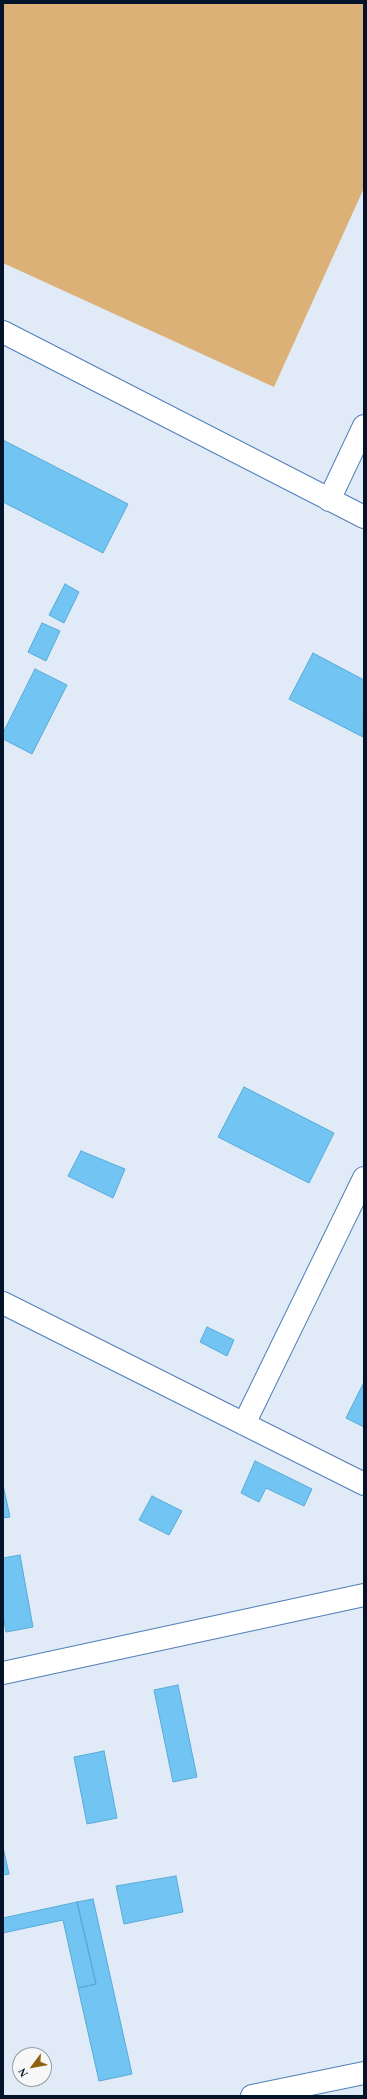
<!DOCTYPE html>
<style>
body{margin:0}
#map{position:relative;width:367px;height:2099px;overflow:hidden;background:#e1ebf8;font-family:Georgia,serif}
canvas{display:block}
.frame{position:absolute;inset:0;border:4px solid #03132a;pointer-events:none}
.north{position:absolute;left:12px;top:2047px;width:40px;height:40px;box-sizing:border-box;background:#f7f7f7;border:1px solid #959ca5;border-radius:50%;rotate:238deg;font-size:11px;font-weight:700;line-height:16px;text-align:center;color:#03132a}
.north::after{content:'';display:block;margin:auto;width:14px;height:18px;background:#91620e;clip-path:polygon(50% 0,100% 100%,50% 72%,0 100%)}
</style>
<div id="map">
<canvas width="367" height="2099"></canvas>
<div class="frame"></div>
<div class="north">N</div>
</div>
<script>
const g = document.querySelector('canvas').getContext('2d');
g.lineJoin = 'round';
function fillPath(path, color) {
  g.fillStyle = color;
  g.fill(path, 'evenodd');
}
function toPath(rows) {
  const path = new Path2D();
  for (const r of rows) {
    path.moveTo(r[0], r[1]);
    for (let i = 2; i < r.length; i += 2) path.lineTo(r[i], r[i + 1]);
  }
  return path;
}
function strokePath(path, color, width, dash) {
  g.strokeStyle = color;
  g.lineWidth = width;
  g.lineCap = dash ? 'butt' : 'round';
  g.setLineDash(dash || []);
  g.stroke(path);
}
fillPath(toPath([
 [3,3,364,3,364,188,274,387,3,263]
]), '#dcb178');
const building = toPath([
 [3,440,128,504,103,553,3,502,3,440],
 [65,584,79,592,64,623,49,615,65,584],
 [42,623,60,631,46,661,28,652,42,623],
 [313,653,364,680,363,737,289,699,313,653],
 [35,669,67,685,32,754,3,739,3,733,35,669],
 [244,1087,334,1133,309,1183,218,1137,244,1087],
 [81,1151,125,1169,113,1198,68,1176,81,1151],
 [207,1327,234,1340,227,1356,200,1342,207,1327],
 [364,1382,364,1427,346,1418,364,1382],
 [255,1461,312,1489,304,1506,266,1488,259,1502,241,1493,255,1461],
 [3,1485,10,1517,3,1518,3,1485],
 [152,1496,182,1511,169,1535,139,1520,152,1496],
 [20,1555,33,1627,6,1632,3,1614,3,1558,20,1555],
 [178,1685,197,1777,173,1782,154,1690,178,1685],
 [104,1751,117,1818,87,1824,74,1757,104,1751],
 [3,1847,9,1874,3,1875,3,1847],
 [176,1876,183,1912,124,1924,116,1886,176,1876],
 [93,1899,132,2074,99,2081,78,1988,96,1984,77,1902,93,1899],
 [77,1902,96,1984,78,1988,63,1920,3,1933,3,1918,77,1902]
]);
fillPath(building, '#72c5f2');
strokePath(building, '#57aad7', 1);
const minor = toPath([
 [3,332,364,517],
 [329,500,364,426],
 [3,1303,364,1484],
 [244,1424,364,1178],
 [3,1673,364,1595],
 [252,2096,364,2073]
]);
strokePath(minor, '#507fb9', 24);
strokePath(minor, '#fff', 22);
</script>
